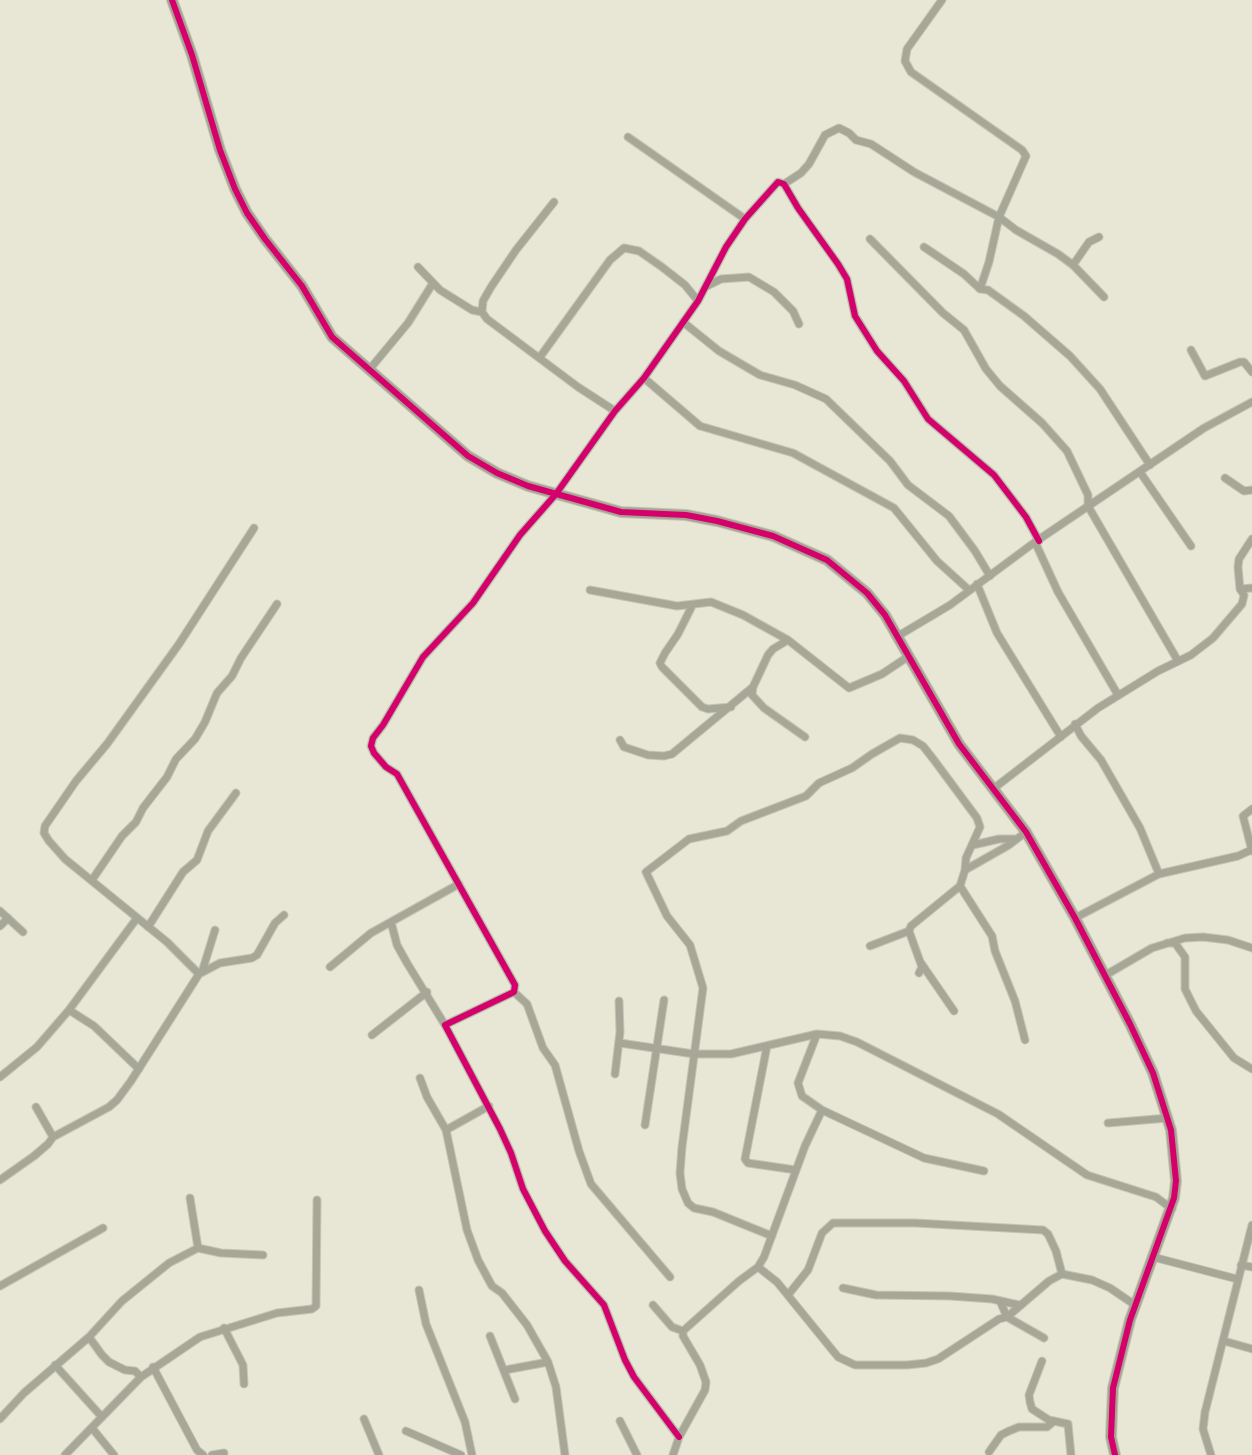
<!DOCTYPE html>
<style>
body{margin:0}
canvas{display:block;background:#e8e7d5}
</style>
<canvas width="1252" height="1455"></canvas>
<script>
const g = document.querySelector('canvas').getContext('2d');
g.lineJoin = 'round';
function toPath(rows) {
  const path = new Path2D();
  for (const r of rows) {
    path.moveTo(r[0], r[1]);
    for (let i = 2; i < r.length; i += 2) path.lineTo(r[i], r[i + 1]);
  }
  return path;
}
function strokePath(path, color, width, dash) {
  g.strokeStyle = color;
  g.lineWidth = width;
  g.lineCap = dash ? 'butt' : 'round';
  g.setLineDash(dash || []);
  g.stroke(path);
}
const street = toPath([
 [942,0,907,49,905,61,911,72,1022,150,1026,156,999,217,989,262,980,289],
 [628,137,745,219],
 [784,184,801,173,809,164,825,135,839,128,849,133,856,140,871,144,914,172,999,217,1016,230,1058,254,1073,265,1104,297],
 [554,202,516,250,491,287,483,301,482,312,487,319,578,387,615,411],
 [870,239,943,313,964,330,986,369,1000,386,1042,423,1067,451,1088,495,1088,506,1178,661],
 [924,247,964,274,980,289,988,290,1024,316,1070,356,1100,389,1150,465],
 [1073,265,1089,242,1099,237],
 [418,267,440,290,472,310,482,312],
 [707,286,721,279,749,277,774,292,793,311,799,324],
 [683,322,719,351,760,375,795,385,826,399,890,461,908,485,949,516,975,551,990,576],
 [1191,350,1205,376,1240,362,1244,362,1252,372],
 [540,357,610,260,624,248,639,251,662,267,685,285,698,301],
 [369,370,408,323,433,283],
 [644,378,700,426,793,453,894,508,937,561,969,590],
 [1140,472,1191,546],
 [1225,478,1244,491,1252,490],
 [1035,542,1058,592,1118,695],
 [977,584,997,633,1061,737],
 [1240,589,1252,588],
 [590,590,677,606,711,602,743,615,788,640,849,688,882,674,909,656],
 [692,606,678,634,665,653,660,663,662,667,702,707,708,709,731,707],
 [898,636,950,605,1035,542,1204,428,1252,402],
 [788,640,773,649,768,655,753,687,752,695,764,708,805,737],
 [1075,724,1081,736,1101,760,1140,828,1159,874],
 [620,740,624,747,648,755,664,756,672,754,753,687],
 [993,789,1098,708,1158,671,1191,655,1213,638,1242,604,1244,595,1240,589,1238,567,1239,559,1252,539],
 [1252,809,1243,816,1252,851],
 [973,845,999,839,1015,839],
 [965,870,1009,845,1026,832],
 [92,880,122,836,136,822,143,808,167,777,176,759,195,739,205,722,217,693,232,676,241,658,277,604],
 [960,886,992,936,995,951,1015,1001,1025,1040],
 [0,911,23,932],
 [1075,918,1159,874,1238,856,1251,850],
 [391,922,397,945,407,963,445,1025],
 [0,926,8,918],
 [148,927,183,872,197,860,208,831,236,793],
 [1167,943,1175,943,1185,957,1185,989,1196,1011,1234,1058,1252,1069],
 [870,946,909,931],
 [921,963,954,1011],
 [330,967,371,933,459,884],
 [202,972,215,930],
 [199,974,167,942,65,859,49,841,44,833,45,826,76,781,107,744,179,644,254,528],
 [1104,976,1152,948,1185,938,1203,937,1228,940,1252,948],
 [514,992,527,1004,543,1048,555,1065,579,1151,591,1184,670,1277],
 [69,1010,137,918],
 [372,1035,427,992],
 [620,1043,694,1054,731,1054,817,1034],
 [767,1046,745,1159,748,1163,796,1170],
 [615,1074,620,1032,619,1001],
 [0,1077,37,1047,69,1010,94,1026,139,1069],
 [420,1078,427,1097,446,1130,467,1230,478,1260,492,1286,502,1293,527,1325,548,1362,556,1387,565,1455],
 [36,1107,53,1137],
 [822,1110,924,1158,984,1171],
 [1108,1123,1168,1118],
 [645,1125,664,1000],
 [446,1130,489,1106],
 [0,1180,34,1156,48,1144,53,1137,109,1107,117,1100,131,1081,199,974,220,963,252,958,257,955,275,923,284,915],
 [190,1198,198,1248],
 [772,1236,713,1212,694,1208,688,1203,682,1189,680,1173,682,1147,703,988,690,945,667,916,646,872,689,839,727,831,741,821,806,796,819,783,852,768,872,754,900,738,913,740,923,746,934,760,977,818,980,827,966,858,965,870,960,886,911,926,909,931,922,967,919,973],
 [1153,1257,1237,1279],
 [1241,1265,1252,1267],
 [758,1267,777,1282,838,1357,855,1365,907,1365,926,1363,938,1359,999,1319,1007,1317,1049,1281,1062,1274,1092,1280,1110,1288,1135,1305],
 [0,1286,103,1228],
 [843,1288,876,1295,950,1296,992,1299,1019,1305],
 [419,1290,426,1324,465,1422,472,1455],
 [788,1295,808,1270,822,1233,833,1223,915,1223,1043,1230,1048,1234,1056,1251,1062,1274],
 [1000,1301,1007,1317,1044,1338],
 [653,1305,672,1327,683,1331],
 [224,1328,243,1365,244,1384],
 [490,1336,515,1399],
 [89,1337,102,1355,109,1362,125,1370,135,1371,141,1377],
 [1224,1341,1252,1349],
 [1042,1361,1029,1395,1030,1402,1032,1409,1049,1420,1068,1424,1071,1455],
 [55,1365,101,1416],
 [153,1367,197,1450,203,1455],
 [505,1370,548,1362],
 [0,1419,24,1393,89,1337,122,1301,169,1263,198,1248,221,1253,263,1255],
 [364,1419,379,1455],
 [620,1421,637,1455],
 [92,1428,114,1455],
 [406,1431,461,1455],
 [679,1437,634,1377,625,1360,604,1305,565,1261,545,1231,523,1189,511,1153,500,1129,445,1025,514,992,515,985,397,774,386,767,374,753,371,746,373,738,383,725,423,657,473,603,520,535,556,494,615,411,644,378,698,301,726,247,745,219,778,182,784,184,798,208,838,264,847,279,855,316,877,351,904,381,928,419,994,475,1026,517,1039,541],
 [989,1452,1001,1435,1009,1431,1019,1427,1047,1427,1054,1421],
 [65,1455,141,1377,200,1337,277,1313,312,1309,316,1306,317,1200],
 [212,1455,224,1453],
 [673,1455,679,1437,705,1390,706,1382,700,1365,683,1336,683,1331,739,1281,758,1267,764,1257,805,1146,822,1110,802,1096,798,1083,817,1034,840,1036,857,1042,998,1114,1087,1175,1156,1197,1172,1209],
 [1211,1455,1203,1429,1205,1412,1252,1225]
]);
const secondary = toPath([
 [172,0,192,55,220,150,235,189,247,213,265,239,302,286,332,337,468,456,497,473,528,486,621,512,686,515,717,521,773,536,827,560,867,593,885,615,959,744,1026,832,1075,918,1130,1024,1153,1073,1171,1130,1176,1181,1174,1198,1130,1320,1113,1388,1111,1437,1115,1455]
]);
strokePath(street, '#c5c4b6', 9);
strokePath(secondary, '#c5c4b6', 12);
strokePath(street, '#a7a797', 7);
strokePath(secondary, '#a6a592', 10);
strokePath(toPath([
 [172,0,192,55,220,150,235,189,247,213,265,239,302,286,332,337,468,456,497,473,528,486,621,512,686,515,717,521,773,536,827,560,867,593,885,615,959,744,1026,832,1075,918,1130,1024,1153,1073,1171,1130,1176,1181,1174,1198,1130,1320,1113,1388,1111,1437,1115,1455],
 [679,1437,634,1377,625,1360,604,1305,565,1261,545,1231,523,1189,511,1153,500,1129,445,1025,514,992,515,985,397,774,386,767,374,753,371,746,373,738,383,725,423,657,473,603,520,535,556,494,615,411,644,378,698,301,726,247,745,219,778,182,784,184,798,208,838,264,847,279,855,316,877,351,904,381,928,419,994,475,1026,517,1039,541]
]), '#d6006c', 6);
</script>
